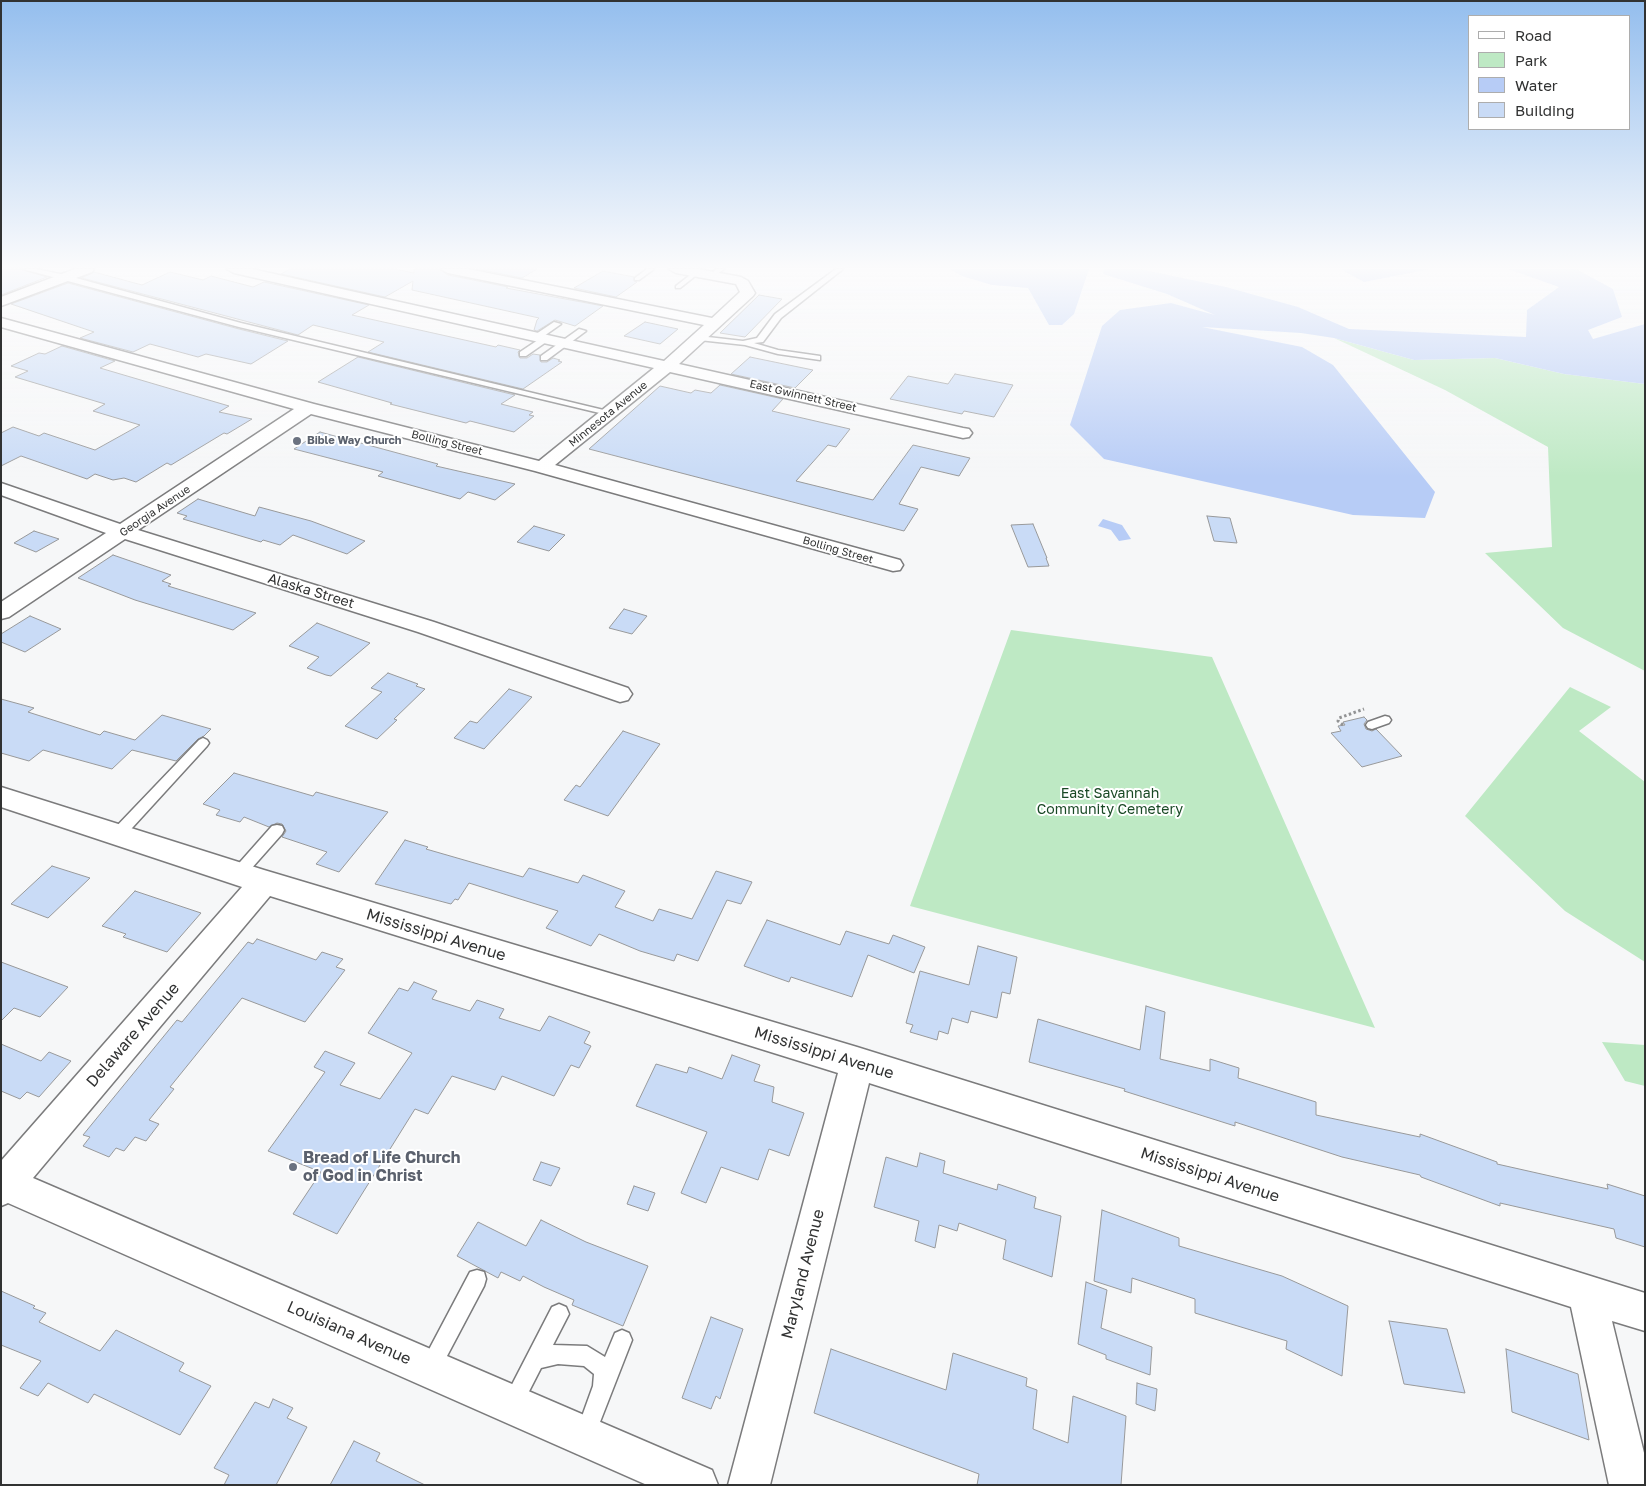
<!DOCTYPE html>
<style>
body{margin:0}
#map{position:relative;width:1646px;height:1486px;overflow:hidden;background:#f6f7f8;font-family:"Golos Text",sans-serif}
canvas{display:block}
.frame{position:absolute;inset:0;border:2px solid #313232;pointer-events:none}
.legend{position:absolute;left:1468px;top:15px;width:162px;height:115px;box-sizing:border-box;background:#fff;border:1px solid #adadad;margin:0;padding:6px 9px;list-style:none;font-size:15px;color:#313232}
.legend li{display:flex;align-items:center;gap:10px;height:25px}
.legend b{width:25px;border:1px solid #adadad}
</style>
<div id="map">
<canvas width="1646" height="1486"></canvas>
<div class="frame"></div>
<ul class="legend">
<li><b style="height:6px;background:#fff"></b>Road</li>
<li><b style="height:14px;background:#bee9c4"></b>Park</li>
<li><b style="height:14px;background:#b7ccf6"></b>Water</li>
<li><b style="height:14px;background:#c9dbf6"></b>Building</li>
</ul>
</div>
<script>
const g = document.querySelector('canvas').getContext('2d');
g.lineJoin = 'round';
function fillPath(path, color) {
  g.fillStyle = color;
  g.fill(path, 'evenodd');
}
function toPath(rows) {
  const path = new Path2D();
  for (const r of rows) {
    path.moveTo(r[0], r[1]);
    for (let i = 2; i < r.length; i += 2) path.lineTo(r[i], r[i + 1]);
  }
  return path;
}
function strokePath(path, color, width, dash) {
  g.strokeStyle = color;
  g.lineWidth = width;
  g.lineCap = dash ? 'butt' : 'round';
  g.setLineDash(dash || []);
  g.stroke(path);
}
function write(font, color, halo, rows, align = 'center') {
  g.font = font + ' "Golos Text",sans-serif';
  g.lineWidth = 4;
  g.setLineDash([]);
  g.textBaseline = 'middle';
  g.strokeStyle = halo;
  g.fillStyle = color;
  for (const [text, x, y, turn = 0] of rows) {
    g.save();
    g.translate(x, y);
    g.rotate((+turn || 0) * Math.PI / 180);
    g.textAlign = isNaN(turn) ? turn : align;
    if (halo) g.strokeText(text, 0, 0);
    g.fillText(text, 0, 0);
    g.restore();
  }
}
fillPath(toPath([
 [1334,338,1414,360,1495,358,1564,374,1645,384,1645,671,1563,628,1485,553,1552,547,1548,447,1445,390],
 [1011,630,1212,657,1375,1028,910,906],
 [1570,687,1611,707,1579,731,1645,782,1645,962,1565,911,1465,816],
 [1602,1042,1645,1045,1645,1086,1625,1081]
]), '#bee9c4');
fillPath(toPath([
 [950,269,1089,269,1074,314,1062,325,1049,325,1028,288,992,285,962,276],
 [1104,269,1139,269,1226,287,1298,307,1349,329,1526,337,1527,310,1559,287,1508,269,1576,269,1613,289,1622,317,1588,330,1593,339,1645,324,1645,384,1564,374,1495,358,1414,360,1334,338,1301,333,1202,327,1302,347,1333,365,1435,492,1425,518,1353,515,1104,459,1070,425,1102,326,1120,310,1171,303,1215,315,1167,294,1103,274],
 [1340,269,1430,269,1364,282],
 [1103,519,1122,525,1131,539,1119,541,1111,530,1098,526]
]), '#b7ccf6');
const building = toPath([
 [1,269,21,269,47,277,1,295,1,269],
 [290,269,395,269,414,273,414,269,439,269,448,275,508,287,506,288,603,306,575,326,555,320,537,331,534,330,537,320,539,318,412,290,413,281,385,297,281,274,290,269],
 [477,269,537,269,522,278,477,269],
 [603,271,634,277,634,281,637,282,616,297,574,288,603,271],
 [94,272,142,285,170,272,203,280,211,276,253,287,264,282,369,305,352,315,496,347,498,345,520,350,518,352,520,358,527,358,533,354,540,355,541,362,547,362,553,358,560,360,558,361,562,362,523,389,368,352,384,342,313,325,298,335,82,278,94,272],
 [68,283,239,329,288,341,251,364,206,354,198,357,150,344,133,352,80,338,94,332,11,304,68,283],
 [759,295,782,299,745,337,720,333,759,295],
 [645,322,678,329,660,344,624,336,645,322],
 [62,346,115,361,100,368,229,406,219,412,252,419,227,434,224,433,171,465,167,463,136,482,124,478,113,480,95,474,87,479,21,456,1,466,1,433,13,427,39,436,44,433,95,450,140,425,93,411,105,404,15,377,28,371,11,366,39,353,45,354,62,346],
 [358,357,515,395,501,404,533,412,529,415,534,416,514,432,470,421,466,423,390,404,392,403,318,382,358,357],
 [750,357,813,370,795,388,731,374,750,357],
 [955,374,1013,385,994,417,964,411,962,414,890,399,908,376,948,384,955,374],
 [720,385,783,399,772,411,850,429,836,447,828,445,796,481,873,500,913,445,970,458,959,476,921,467,899,504,918,509,904,531,589,449,660,386,691,393,695,390,711,393,720,385],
 [320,432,438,464,436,466,515,484,495,500,468,492,460,499,378,476,383,472,294,449,320,432],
 [198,499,255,516,259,507,311,521,365,541,347,554,293,535,280,545,263,540,261,542,183,519,187,516,177,513,198,499],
 [1207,516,1230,518,1237,543,1214,541,1207,516],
 [1033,524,1047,558,1046,558,1049,566,1028,567,1011,525,1033,524],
 [534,526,565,535,549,551,517,542,534,526],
 [34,531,59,539,36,552,14,543,34,531],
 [113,555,171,575,162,581,171,584,168,586,256,613,233,630,135,600,78,578,113,555],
 [624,609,647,616,632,634,609,628,624,609],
 [30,616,61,629,25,652,1,642,1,634,30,616],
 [317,623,370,643,331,676,326,675,307,668,319,657,289,646,317,623],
 [388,673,418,684,416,686,425,689,394,719,397,720,377,739,345,726,382,692,371,688,388,673],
 [509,689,532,697,484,749,454,738,470,721,477,723,509,689],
 [1,699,34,708,28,712,100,735,104,731,135,740,162,715,211,729,204,736,198,739,176,761,132,750,112,769,43,750,29,761,1,753,1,699],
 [1364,717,1367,720,1364,724,1366,729,1372,731,1376,729,1402,756,1362,767,1331,733,1341,731,1338,726,1345,725,1343,722,1364,717],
 [623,731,660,744,608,816,564,800,576,785,580,787,623,731],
 [234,773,313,796,316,792,388,812,339,872,316,864,327,852,282,837,286,831,282,824,277,823,269,827,244,817,240,822,216,815,220,810,203,804,234,773],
 [405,840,428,847,426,849,523,877,529,868,578,883,583,875,625,891,615,907,653,921,659,909,692,919,716,871,752,882,741,904,727,900,698,961,677,954,674,961,640,951,599,934,591,946,546,928,558,911,469,883,458,900,455,899,451,904,375,884,405,840],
 [52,866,90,878,48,918,11,904,52,866],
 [135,891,201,913,167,952,123,937,126,934,102,926,135,891],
 [767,920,840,945,846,931,889,944,893,935,925,947,914,973,868,955,852,997,791,977,789,982,744,966,767,920],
 [257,939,316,960,322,952,343,959,336,967,345,970,305,1022,242,998,170,1087,174,1089,149,1120,159,1124,146,1141,135,1137,124,1151,116,1148,109,1157,83,1146,90,1137,83,1135,177,1020,182,1022,248,942,253,944,257,939],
 [978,946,1017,957,1010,994,1002,992,997,1018,971,1011,968,1023,952,1018,948,1034,939,1031,937,1040,910,1032,913,1025,906,1023,920,971,969,985,978,946],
 [1,962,68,987,40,1017,14,1008,1,1021,1,962],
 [414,982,437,991,432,999,470,1011,477,1000,504,1009,499,1018,540,1031,549,1016,590,1032,584,1043,591,1046,579,1068,571,1065,554,1096,502,1076,495,1090,452,1076,428,1114,415,1109,337,1234,293,1214,321,1172,268,1151,325,1072,314,1067,325,1051,355,1063,340,1085,380,1099,412,1053,368,1033,399,988,408,991,414,982],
 [1146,1006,1165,1012,1160,1059,1210,1071,1210,1059,1239,1068,1238,1078,1316,1102,1316,1115,1420,1137,1420,1134,1497,1162,1497,1164,1608,1189,1607,1184,1645,1196,1645,1247,1616,1238,1614,1229,1500,1203,1500,1206,1421,1177,1420,1175,1342,1157,1235,1122,1235,1126,1124,1091,1125,1089,1029,1062,1038,1019,1140,1050,1146,1006],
 [1,1044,41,1061,49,1052,71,1061,39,1097,27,1092,20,1099,1,1091,1,1044],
 [732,1055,760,1065,754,1081,774,1087,772,1102,804,1113,789,1156,769,1149,758,1180,721,1167,706,1203,681,1193,707,1132,636,1106,656,1064,687,1073,689,1067,722,1079,732,1055],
 [920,1153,945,1161,943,1173,997,1190,998,1184,1036,1197,1034,1208,1061,1216,1052,1277,1003,1259,1006,1240,959,1223,957,1231,939,1225,935,1248,915,1241,919,1221,874,1207,886,1157,917,1167,920,1153],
 [541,1162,560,1168,551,1186,533,1180,541,1162],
 [634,1186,655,1193,648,1211,627,1204,634,1186],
 [1102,1210,1179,1238,1179,1246,1282,1276,1348,1306,1342,1376,1286,1349,1287,1341,1195,1313,1195,1299,1132,1278,1131,1293,1094,1281,1102,1210],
 [541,1220,586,1242,648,1266,623,1326,572,1305,574,1300,544,1287,523,1276,520,1281,501,1272,498,1278,457,1256,478,1222,526,1246,541,1220],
 [1086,1282,1107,1290,1101,1328,1152,1347,1150,1375,1106,1359,1106,1355,1078,1344,1086,1282],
 [1,1291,35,1306,33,1308,46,1313,39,1322,100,1351,116,1330,184,1363,179,1371,211,1386,180,1435,94,1394,88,1403,48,1383,38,1396,20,1388,41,1361,1,1345,1,1291],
 [711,1317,743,1329,720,1399,716,1396,711,1409,682,1398,711,1317],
 [1389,1321,1447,1329,1465,1393,1404,1384,1389,1321],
 [831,1349,946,1390,953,1353,1027,1378,1026,1386,1037,1390,1033,1429,1068,1443,1073,1396,1126,1416,1121,1485,977,1485,979,1474,814,1413,831,1349],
 [1506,1349,1578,1374,1589,1440,1512,1412,1506,1349],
 [1137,1383,1157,1389,1155,1411,1136,1404,1137,1383],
 [273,1399,293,1408,287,1418,307,1427,276,1485,224,1485,229,1475,214,1468,255,1402,269,1408,273,1399],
 [354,1441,380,1453,376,1461,425,1485,330,1485,354,1441]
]);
fillPath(building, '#c9dbf6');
strokePath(building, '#98999a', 1);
const lane = toPath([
 [23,269,36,269,65,275,241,323,612,412,608,415,239,327,23,269],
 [647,269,654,269,639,280,635,280,635,278,647,269],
 [717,269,724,269,713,277,709,277,709,275,717,269],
 [836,269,843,269,781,318,763,342,754,343,778,350,820,356,820,360,778,354,745,345,699,340,695,338,699,336,743,341,757,338,775,314,836,269],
 [694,272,699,273,680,288,676,288,676,286,694,272],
 [554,322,561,324,544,336,549,336,549,340,526,356,520,356,520,352,541,338,536,338,536,334,554,322],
 [579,329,586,331,547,360,541,360,541,356,579,329],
 [1385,716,1389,717,1391,720,1389,723,1372,729,1368,728,1366,725,1368,722,1385,716],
 [203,738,207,740,209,743,207,746,122,839,117,841,112,839,110,835,112,831,199,740,203,738],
 [277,825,282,826,284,830,282,834,243,878,238,880,233,878,231,874,233,870,272,826,277,825],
 [477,1270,484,1272,486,1279,484,1286,438,1373,431,1376,424,1373,421,1366,424,1359,470,1272,477,1270],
 [559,1304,566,1307,569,1314,553,1345,587,1346,605,1357,615,1333,622,1330,629,1333,632,1340,593,1440,586,1443,579,1440,576,1433,593,1386,594,1374,584,1366,558,1364,541,1368,520,1409,513,1412,506,1409,503,1402,552,1307,559,1304]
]);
const street = toPath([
 [75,269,94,269,92,272,1,306,1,297,75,269],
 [227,269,252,269,664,361,704,325,448,273,441,269,468,269,712,318,740,292,736,284,676,273,669,269,698,269,741,277,748,281,755,293,753,296,679,364,963,428,969,429,972,433,969,437,963,438,670,372,555,465,900,560,903,565,900,570,893,571,535,471,311,414,138,530,434,622,628,688,632,694,628,700,620,702,418,632,125,539,9,617,1,619,1,602,106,533,1,495,1,483,120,524,294,409,1,327,1,318,314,404,539,461,654,368,234,273,227,269],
 [1,787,264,870,857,1047,1645,1293,1645,1331,1612,1321,1645,1457,1645,1485,1609,1485,1571,1307,869,1083,770,1485,728,1485,838,1073,270,896,33,1178,712,1470,718,1485,647,1485,8,1203,1,1206,1,1161,242,887,1,807,1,787]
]);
strokePath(lane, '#7b7b7c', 3);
strokePath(street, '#7b7b7c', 3);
strokePath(toPath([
 [1343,725,1338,721,1339,718,1364,709]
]), '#929394', 3, [2.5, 2.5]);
fillPath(lane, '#fff');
fillPath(street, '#fff');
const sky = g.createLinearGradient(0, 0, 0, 477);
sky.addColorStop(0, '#94beee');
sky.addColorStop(0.56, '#fbfbfc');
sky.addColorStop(1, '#fbfbfc00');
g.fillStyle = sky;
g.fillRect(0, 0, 1646, 477);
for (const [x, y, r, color] of [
 [297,441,5,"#6b7280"],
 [293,1167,5,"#6b7280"]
]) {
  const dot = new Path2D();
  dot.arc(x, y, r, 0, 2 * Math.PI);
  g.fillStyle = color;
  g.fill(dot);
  strokePath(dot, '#fff', 2);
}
write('11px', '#313232', '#fff', [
 ["East Gwinnett Street",803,396,13],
 ["Minnesota Avenue",608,414,-39],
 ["Bolling Street",447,443,14],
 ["Georgia Avenue",155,511,-34],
 ["Bolling Street",838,550,16]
]);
write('bold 11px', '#5b616d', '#fff', [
 ["Bible Way Church",307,441]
], 'left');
write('14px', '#313232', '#fff', [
 ["Alaska Street",311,591,17]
]);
write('14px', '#194925', '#fff', [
 ["East Savannah",1110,794],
 ["Community Cemetery",1110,810]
]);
write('16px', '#313232', '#fff', [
 ["Mississippi Avenue",436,935,17],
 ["Delaware Avenue",133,1035,-49],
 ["Mississippi Avenue",824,1053,17],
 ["Mississippi Avenue",1210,1175,18],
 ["Maryland Avenue",803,1274,-76],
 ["Louisiana Avenue",349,1333,24]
]);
write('bold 16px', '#5b616d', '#fff', [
 ["Bread of Life Church",303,1158],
 ["of God in Christ",303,1176]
], 'left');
</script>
